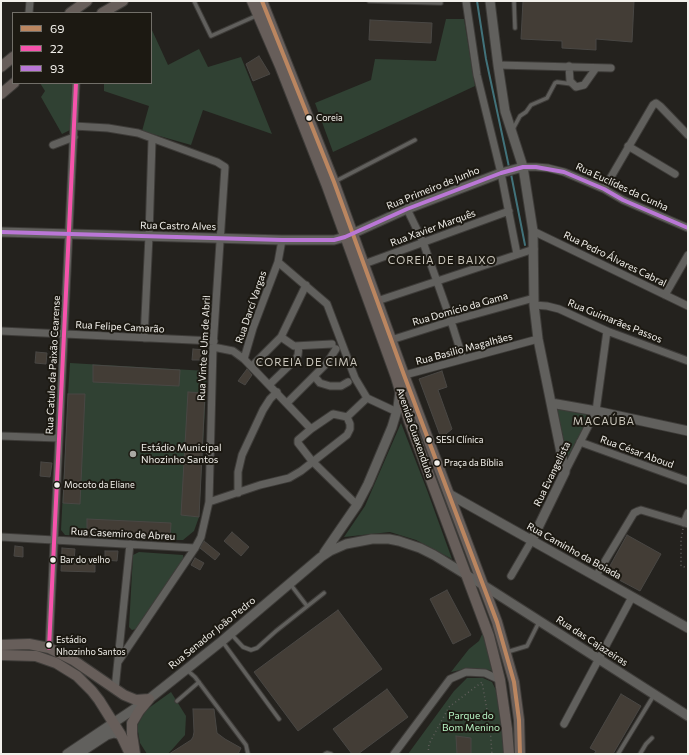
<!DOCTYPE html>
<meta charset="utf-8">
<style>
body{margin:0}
#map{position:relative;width:689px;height:755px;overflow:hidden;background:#24221e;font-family:Commissioner,sans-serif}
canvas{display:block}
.frame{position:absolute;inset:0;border:2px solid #f2f0eb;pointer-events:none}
.legend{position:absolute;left:12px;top:12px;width:140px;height:72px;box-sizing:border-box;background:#1c1912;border:1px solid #726f69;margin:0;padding:5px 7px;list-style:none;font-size:12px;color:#f2f0eb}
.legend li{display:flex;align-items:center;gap:8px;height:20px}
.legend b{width:20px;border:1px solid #726f69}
</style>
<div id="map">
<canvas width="689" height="755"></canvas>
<div class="frame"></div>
<ul class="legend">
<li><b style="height:5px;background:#bb8660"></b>69</li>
<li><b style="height:5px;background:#f653ac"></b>22</li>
<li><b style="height:5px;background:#ba77d6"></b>93</li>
</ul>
</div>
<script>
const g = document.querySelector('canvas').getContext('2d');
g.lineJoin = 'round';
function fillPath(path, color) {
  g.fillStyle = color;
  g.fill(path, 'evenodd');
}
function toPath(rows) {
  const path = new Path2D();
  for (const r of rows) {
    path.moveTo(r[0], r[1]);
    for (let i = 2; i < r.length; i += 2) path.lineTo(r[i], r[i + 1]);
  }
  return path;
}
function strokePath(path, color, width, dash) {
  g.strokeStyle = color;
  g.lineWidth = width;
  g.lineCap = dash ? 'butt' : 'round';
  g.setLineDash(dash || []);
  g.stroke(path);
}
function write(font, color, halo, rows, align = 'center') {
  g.font = font + ' Commissioner,sans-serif';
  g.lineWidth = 4;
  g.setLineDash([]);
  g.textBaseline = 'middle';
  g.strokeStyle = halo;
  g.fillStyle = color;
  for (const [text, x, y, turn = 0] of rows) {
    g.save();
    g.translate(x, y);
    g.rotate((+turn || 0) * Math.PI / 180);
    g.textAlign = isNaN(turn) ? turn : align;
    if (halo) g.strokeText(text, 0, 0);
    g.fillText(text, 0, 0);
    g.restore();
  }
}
fillPath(toPath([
 [446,19,464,19,475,86,333,152,315,103,371,80,375,59,436,61],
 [151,28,168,65,199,49,208,67,241,57,272,134,203,110,191,145,142,131,149,106,104,91,104,83,151,83],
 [40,83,72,83,70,130,62,134,41,97,45,91],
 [70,363,207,371,199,517,194,531,183,540,170,540,65,535,61,530,68,394],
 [556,407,593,413,568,458],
 [401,423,427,490,452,559,416,540,390,532,344,537,365,506],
 [139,552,183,555,184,561,136,629,132,630,129,627,133,555],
 [484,630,496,672,489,670,470,668,451,672,469,649,479,641],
 [467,678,483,678,492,682,498,694,503,720,504,754,408,754,454,691],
 [171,692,186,716,185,735,168,754,147,754,140,743,137,726,146,710]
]), '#304133');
strokePath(toPath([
 [477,1,486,59,509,167],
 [511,174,525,245]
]), '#41727a', 2);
const building = toPath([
 [523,1,634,1,632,42,596,39,596,50,562,48,562,41,521,39,523,1],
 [370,20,432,23,431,43,369,40,370,20],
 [259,56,270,74,253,81,246,64,259,56],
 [193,349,206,350,206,360,192,360,193,349],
 [36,352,47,353,46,364,35,363,36,352],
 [93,365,180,370,179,386,93,382,93,365],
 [247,369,252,375,245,385,238,381,247,369],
 [442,371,447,387,438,390,452,429,441,438,419,379,442,371],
 [188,392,205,393,199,517,181,515,188,392],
 [68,394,85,394,80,504,63,503,68,394],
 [41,462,52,463,50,477,40,476,41,462],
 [87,519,171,523,170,540,87,536,87,519],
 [232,532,249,547,241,556,224,541,232,532],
 [627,535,661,554,640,591,606,573,627,535],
 [204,541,220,554,215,560,200,548,204,541],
 [15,546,23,547,23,557,14,556,15,546],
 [62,548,75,549,74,561,95,562,95,572,61,571,62,548],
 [105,551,118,551,117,561,105,560,105,551],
 [195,558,204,563,200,570,191,565,195,558],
 [447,590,471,635,453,644,430,599,447,590],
 [338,610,382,669,298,731,254,672,338,610],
 [387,689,408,717,358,754,352,754,333,729,387,689],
 [621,694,641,706,613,754,594,754,596,751,590,748,621,694],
 [193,709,214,709,217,733,225,739,241,748,238,754,169,754,191,740,193,737,194,732,193,709],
 [456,736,471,738,471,754,457,754,456,736]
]);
fillPath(building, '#433d36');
strokePath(building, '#494744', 1);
const lane = toPath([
 [194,1,211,36,258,15],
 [369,1,441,3],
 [514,1,515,28],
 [513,129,520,116,526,112,531,105,547,98,555,83,557,82,572,84],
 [334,182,415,140],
 [291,585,307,606],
 [231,634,243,647,251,650,257,648,276,631,324,593],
 [222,641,279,719],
 [507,652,527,646,539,622],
 [187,670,195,677,246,745,248,754],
 [177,701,199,682],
 [325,754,327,753,331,754],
 [618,754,654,695],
 [640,754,646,744,652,738]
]);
const street = toPath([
 [466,1,477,75,501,173,517,254],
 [29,13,30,1],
 [498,65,611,68],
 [569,66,570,81,576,87,584,85,596,68],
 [74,126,108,128,138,133,217,162,225,167,213,347,209,502,201,537,195,548,118,662],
 [53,145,74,137],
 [628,146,675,174],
 [523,167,536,167,548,168,564,172,604,189,623,200,688,228],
 [604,189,653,105,656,103,660,106,688,135],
 [407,209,423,242,451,321,463,359],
 [533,231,688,306],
 [282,240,278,262,327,304,355,378,367,398,397,412],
 [364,264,509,211],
 [665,295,688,255],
 [377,301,534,249],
 [534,305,547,306,559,309,607,331,688,361],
 [1,331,214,341],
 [281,337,294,346,332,344],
 [144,338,149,236,152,140],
 [391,340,451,321,534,298],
 [213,347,233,351,244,359,311,429],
 [244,359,253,328,278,262],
 [252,366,281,337,306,285],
 [401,376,538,339],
 [315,377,320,383,330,386,341,386,348,382],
 [269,385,296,359,298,355,299,346],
 [287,403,327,363,336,349],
 [347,417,333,414,311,429,298,440,298,443,312,461,357,505],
 [1,436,59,438],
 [580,442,688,481],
 [565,472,596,411,607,331],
 [238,493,238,472,242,455,263,410,270,399,277,392],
 [209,502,260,485,289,478,301,471,347,435,350,429,350,424,347,417,367,398],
 [684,523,688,513],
 [1,537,195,548],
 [511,576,532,540],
 [596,576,634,513,638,511,641,510,688,524],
 [49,648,76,83],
 [115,689,130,544],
 [564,724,632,597],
 [394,754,450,679,466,672,485,673,500,680]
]);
const secondary = toPath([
 [490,1,498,65,505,111,523,167,533,231,534,305,538,339,565,472,532,540],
 [1,232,282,240,334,240,345,237,407,209,501,173,523,167],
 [551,403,596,411,688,431],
 [449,494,688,628],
 [324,553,357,505,368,484,392,427,398,407,400,391],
 [67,754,149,699,222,641,321,557,330,551,346,544,372,539,389,539,399,541,420,548,434,555,483,585,688,716],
 [78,754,107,735,114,733,121,735]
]);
const primary = toPath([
 [252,1,280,66,327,186,396,377,409,421,489,636,500,680,507,729,509,754],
 [262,1,334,182,404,375,497,622,514,682,519,720,520,754],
 [70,13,87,1],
 [102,13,123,1],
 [1,67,13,57],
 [1,94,14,83],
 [1,645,29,644,49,648,73,660,124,695,136,700,149,699],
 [1,655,36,656,56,663,77,676,92,691,99,700,121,735,130,754],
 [135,754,132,734,132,723,139,711,149,699]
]);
strokePath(lane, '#3e3c39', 5.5);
strokePath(street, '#3e3c39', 9);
strokePath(secondary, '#3e3c39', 11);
strokePath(primary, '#3e3c39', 12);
strokePath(toPath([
 [683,529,681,540,681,566,688,568],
 [428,754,429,744,449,707,482,682,490,727,492,754]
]), '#605e5b', 1.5, [1, 3]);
strokePath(lane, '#61605d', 3.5);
strokePath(street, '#61605d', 7);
strokePath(secondary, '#61605d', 9);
strokePath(primary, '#675e5a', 10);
strokePath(toPath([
 [262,1,334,182,404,375,497,622,514,682,519,720,520,754]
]), '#bb8660', 4);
strokePath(toPath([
 [49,648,76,83]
]), '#f653ac', 4);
strokePath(toPath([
 [1,232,282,240,334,240,345,237,407,209,501,173,523,167,536,167,564,172,604,189,623,200,688,228]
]), '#ba77d6', 4);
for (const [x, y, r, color] of [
 [309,118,3.5,"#f2f0eb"],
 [429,440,3.5,"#f2f0eb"],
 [133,454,4,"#aaa8a3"],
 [437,463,3.5,"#f2f0eb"],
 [57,485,3.5,"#f2f0eb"],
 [53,560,3.5,"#f2f0eb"],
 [49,645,3.5,"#f2f0eb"]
]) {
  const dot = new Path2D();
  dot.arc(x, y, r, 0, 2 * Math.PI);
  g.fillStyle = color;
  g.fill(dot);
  strokePath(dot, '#1c1912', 1.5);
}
write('9px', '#f2f0eb', '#1c1912', [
 ["Coreia",316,118],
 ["SESI Clínica",436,440],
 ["Praça da Bíblia",444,463],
 ["Mocoto da Eliane",64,485],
 ["Bar do velho",60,560],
 ["Estádio",56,640],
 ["Nhozinho Santos",56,652]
], 'left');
write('10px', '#f2f0eb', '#1c1912', [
 ["Rua Euclídes da Cunha",622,187,25],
 ["Rua Primeiro de Junho",433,188,-22],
 ["Rua Castro Alves",178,226,1],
 ["Rua Xavier Marquês",433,228,-20],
 ["Rua Pedro Álvares Cabral",615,259,26],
 ["Rua Darcí Vargas",251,307,-71],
 ["Rua Domício da Gama",460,309,-16],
 ["Rua Guimarães Passos",615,321,22],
 ["Rua Felipe Camarão",120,327,3],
 ["Rua Vinte e Um de Abril",204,348,-87],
 ["Rua Basilio Magalhães",464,349,-15],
 ["Rua Catulo da Paixão Cearense",53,365,-87],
 ["Avenida Guaxenduba",415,433,71],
 ["Rua César Aboud",637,452,20],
 ["Rua Evangelista",552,474,-64],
 ["Rua Casemiro de Abreu",123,534,3],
 ["Rua Caminho da Boiada",574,551,29],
 ["Rua Senador João Pedro",212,633,-39],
 ["Rua das Cajazeiras",592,641,33]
]);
write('10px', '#f2f0eb', '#1c1912', [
 ["Estádio Municipal",141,448],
 ["Nhozinho Santos",141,460]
], 'left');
write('10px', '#b8f5c5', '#1c1912', [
 ["Parque do",471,716],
 ["Bom Menino",471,728]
]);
g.letterSpacing = '1px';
write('11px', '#cac6bc', '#1c1912', [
 ["COREIA DE BAIXO",442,260],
 ["COREIA DE CIMA",307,362],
 ["MACAÚBA",604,421]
]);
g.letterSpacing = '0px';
</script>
